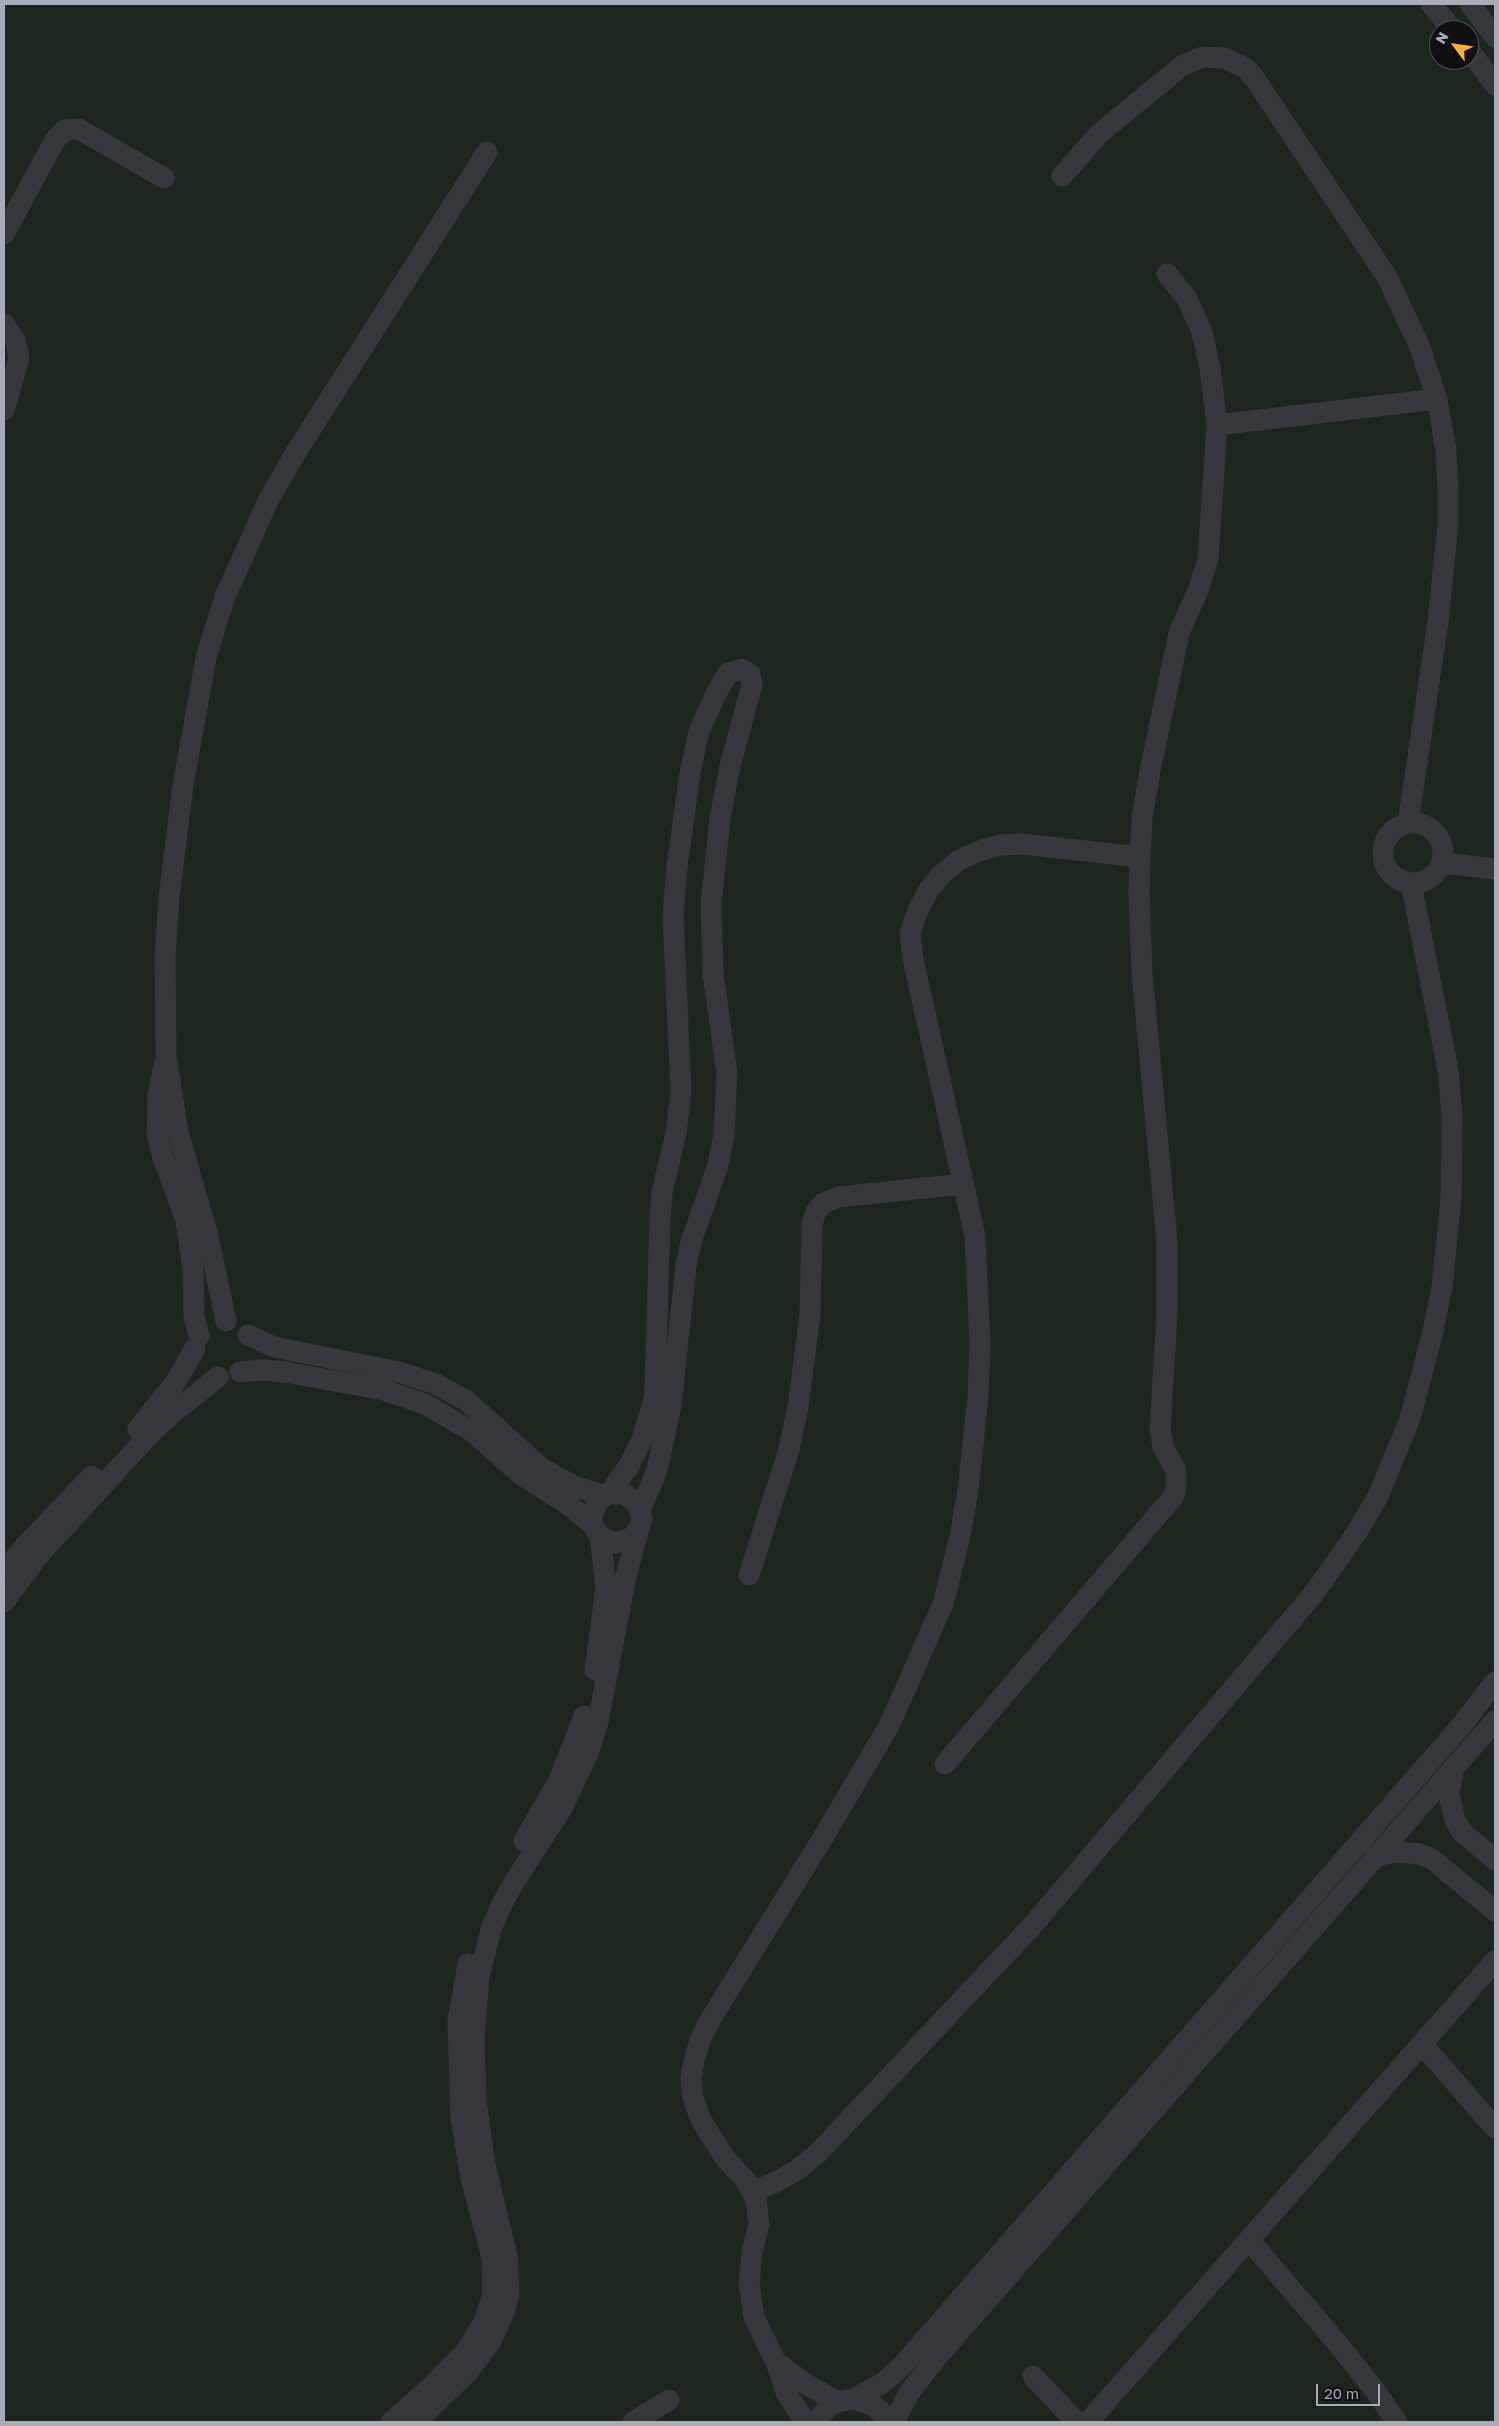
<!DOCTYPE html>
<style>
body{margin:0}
#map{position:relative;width:1499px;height:2426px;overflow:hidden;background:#151517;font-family:"Golos Text",sans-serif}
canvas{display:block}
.frame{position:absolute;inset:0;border:5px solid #a7acb8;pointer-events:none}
.north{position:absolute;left:1429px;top:20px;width:50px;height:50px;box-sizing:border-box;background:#101012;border:1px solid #4c4e54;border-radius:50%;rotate:301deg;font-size:14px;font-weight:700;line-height:20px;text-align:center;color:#a7acb8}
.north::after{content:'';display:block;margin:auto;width:18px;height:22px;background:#f8b22d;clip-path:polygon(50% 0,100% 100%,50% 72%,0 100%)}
.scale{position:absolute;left:1316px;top:2384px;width:64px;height:22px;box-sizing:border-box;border:2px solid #a7acb8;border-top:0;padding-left:6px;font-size:15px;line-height:18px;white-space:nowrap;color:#a7acb8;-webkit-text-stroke:4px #101012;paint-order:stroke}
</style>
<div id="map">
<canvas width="1499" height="2426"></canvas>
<div class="frame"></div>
<div class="north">N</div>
<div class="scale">20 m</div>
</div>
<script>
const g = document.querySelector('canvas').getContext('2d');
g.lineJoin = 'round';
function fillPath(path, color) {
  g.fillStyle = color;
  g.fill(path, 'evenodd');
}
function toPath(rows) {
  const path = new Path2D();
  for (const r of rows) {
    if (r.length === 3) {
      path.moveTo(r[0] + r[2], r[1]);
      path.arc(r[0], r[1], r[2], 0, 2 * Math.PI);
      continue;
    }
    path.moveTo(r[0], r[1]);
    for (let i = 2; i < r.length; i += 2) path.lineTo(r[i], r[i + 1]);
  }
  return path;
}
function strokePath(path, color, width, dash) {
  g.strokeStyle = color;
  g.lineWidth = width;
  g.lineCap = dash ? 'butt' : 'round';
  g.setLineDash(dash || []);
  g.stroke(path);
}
fillPath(toPath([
 [4,4,1495,4,1495,2422,4,2422],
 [1439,30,1469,30,1469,60,1439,60]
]), '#1d261e');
strokePath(toPath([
 [1431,4,1453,30],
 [1470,4,1495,37],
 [1469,50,1495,85],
 [1062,176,1100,133,1183,65,1203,57,1225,58,1245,68,1253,76,1387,277,1419,345,1437,399,1446,451,1448,486,1448,524,1438,622,1408,823],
 [4,234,55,140,65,130,79,129,164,178],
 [4,324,16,342,19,359,4,410],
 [1217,425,1437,399],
 [1413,853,30],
 [1442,863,1495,869],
 [164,1065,158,1095,157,1135,162,1155,186,1221,193,1269,194,1316,199,1336],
 [226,1321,208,1236,178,1132,166,1055,165,956,169,898,183,785,206,658,224,599,267,503,293,457,487,152],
 [248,1335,274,1347,399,1372,436,1384,467,1401,541,1468,574,1486,605,1496],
 [240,1372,263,1370,285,1372,384,1390,425,1404,473,1432,520,1474,570,1506,592,1524],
 [138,1429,177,1380,195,1348],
 [609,1494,630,1464,642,1439,653,1404,655,1388,660,1218,662,1192,676,1133,681,1092,673,915,677,867,690,773,699,731,717,692,728,673,742,669,750,674,752,685,730,766,720,818,711,904,713,973,727,1074,724,1134,718,1165,691,1242,686,1266,671,1406,657,1470,640,1511],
 [4,1571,26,1545,92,1476],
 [749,1575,788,1453,798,1407,810,1315,812,1224,816,1212,822,1204,838,1197,963,1184],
 [4,1602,38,1556,153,1431,175,1411,218,1377],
 [595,1670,606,1588,600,1536],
 [945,1764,1173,1497,1176,1489,1176,1471,1163,1447,1160,1428,1167,1315,1167,1242,1142,973,1139,895,1140,857,1142,818,1150,771,1179,633,1199,588,1208,559,1217,425,1210,368,1202,332,1186,297,1167,274],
 [1454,1767,1449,1794,1455,1820,1462,1832,1495,1860],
 [524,1841,559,1780,584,1716],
 [1375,1856,1397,1852,1420,1854,1432,1859,1495,1911],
 [1422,2044,1495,2128],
 [752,2192,776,2182,797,2170,817,2154,1032,1926,1315,1592,1357,1532,1378,1496,1410,1419,1433,1331,1442,1287,1451,1199,1452,1115,1448,1070,1411,883],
 [1249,2240,1333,2338,1374,2389,1397,2422],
 [776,2362,806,2384,838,2402],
 [1033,2376,1076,2422],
 [853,2399,883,2383,902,2366,1462,1725,1495,1682],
 [391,2422,430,2388,466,2351,484,2322,493,2294,492,2258,471,2178,461,2118,458,2021,468,1964],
 [416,2422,468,2372,491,2341,505,2310,509,2292,507,2256,485,2165,476,2101,474,2038,479,1977,491,1929,501,1906,513,1884,562,1808,588,1753,598,1722,626,1576,642,1518,637,1504,625,1494,609,1494,598,1501,592,1515,592,1524,600,1536,615,1543,631,1538,637,1531],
 [633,2422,669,2400],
 [805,2422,786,2392,776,2362,754,2317,749,2283,752,2252,759,2224,756,2200,746,2181,725,2158,701,2120,693,2098,691,2079,694,2060,700,2040,710,2020,824,1836,890,1724,944,1601,960,1536,968,1490,978,1396,980,1343,975,1236,913,959,910,933,918,910,928,891,942,874,959,860,979,851,1000,845,1022,844,1140,857],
 [816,2422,829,2406,838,2402,853,2399,873,2405,881,2412,888,2422],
 [894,2422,909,2393,937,2357,1495,1721],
 [1088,2422,1495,1961]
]), '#36373d', 21);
</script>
